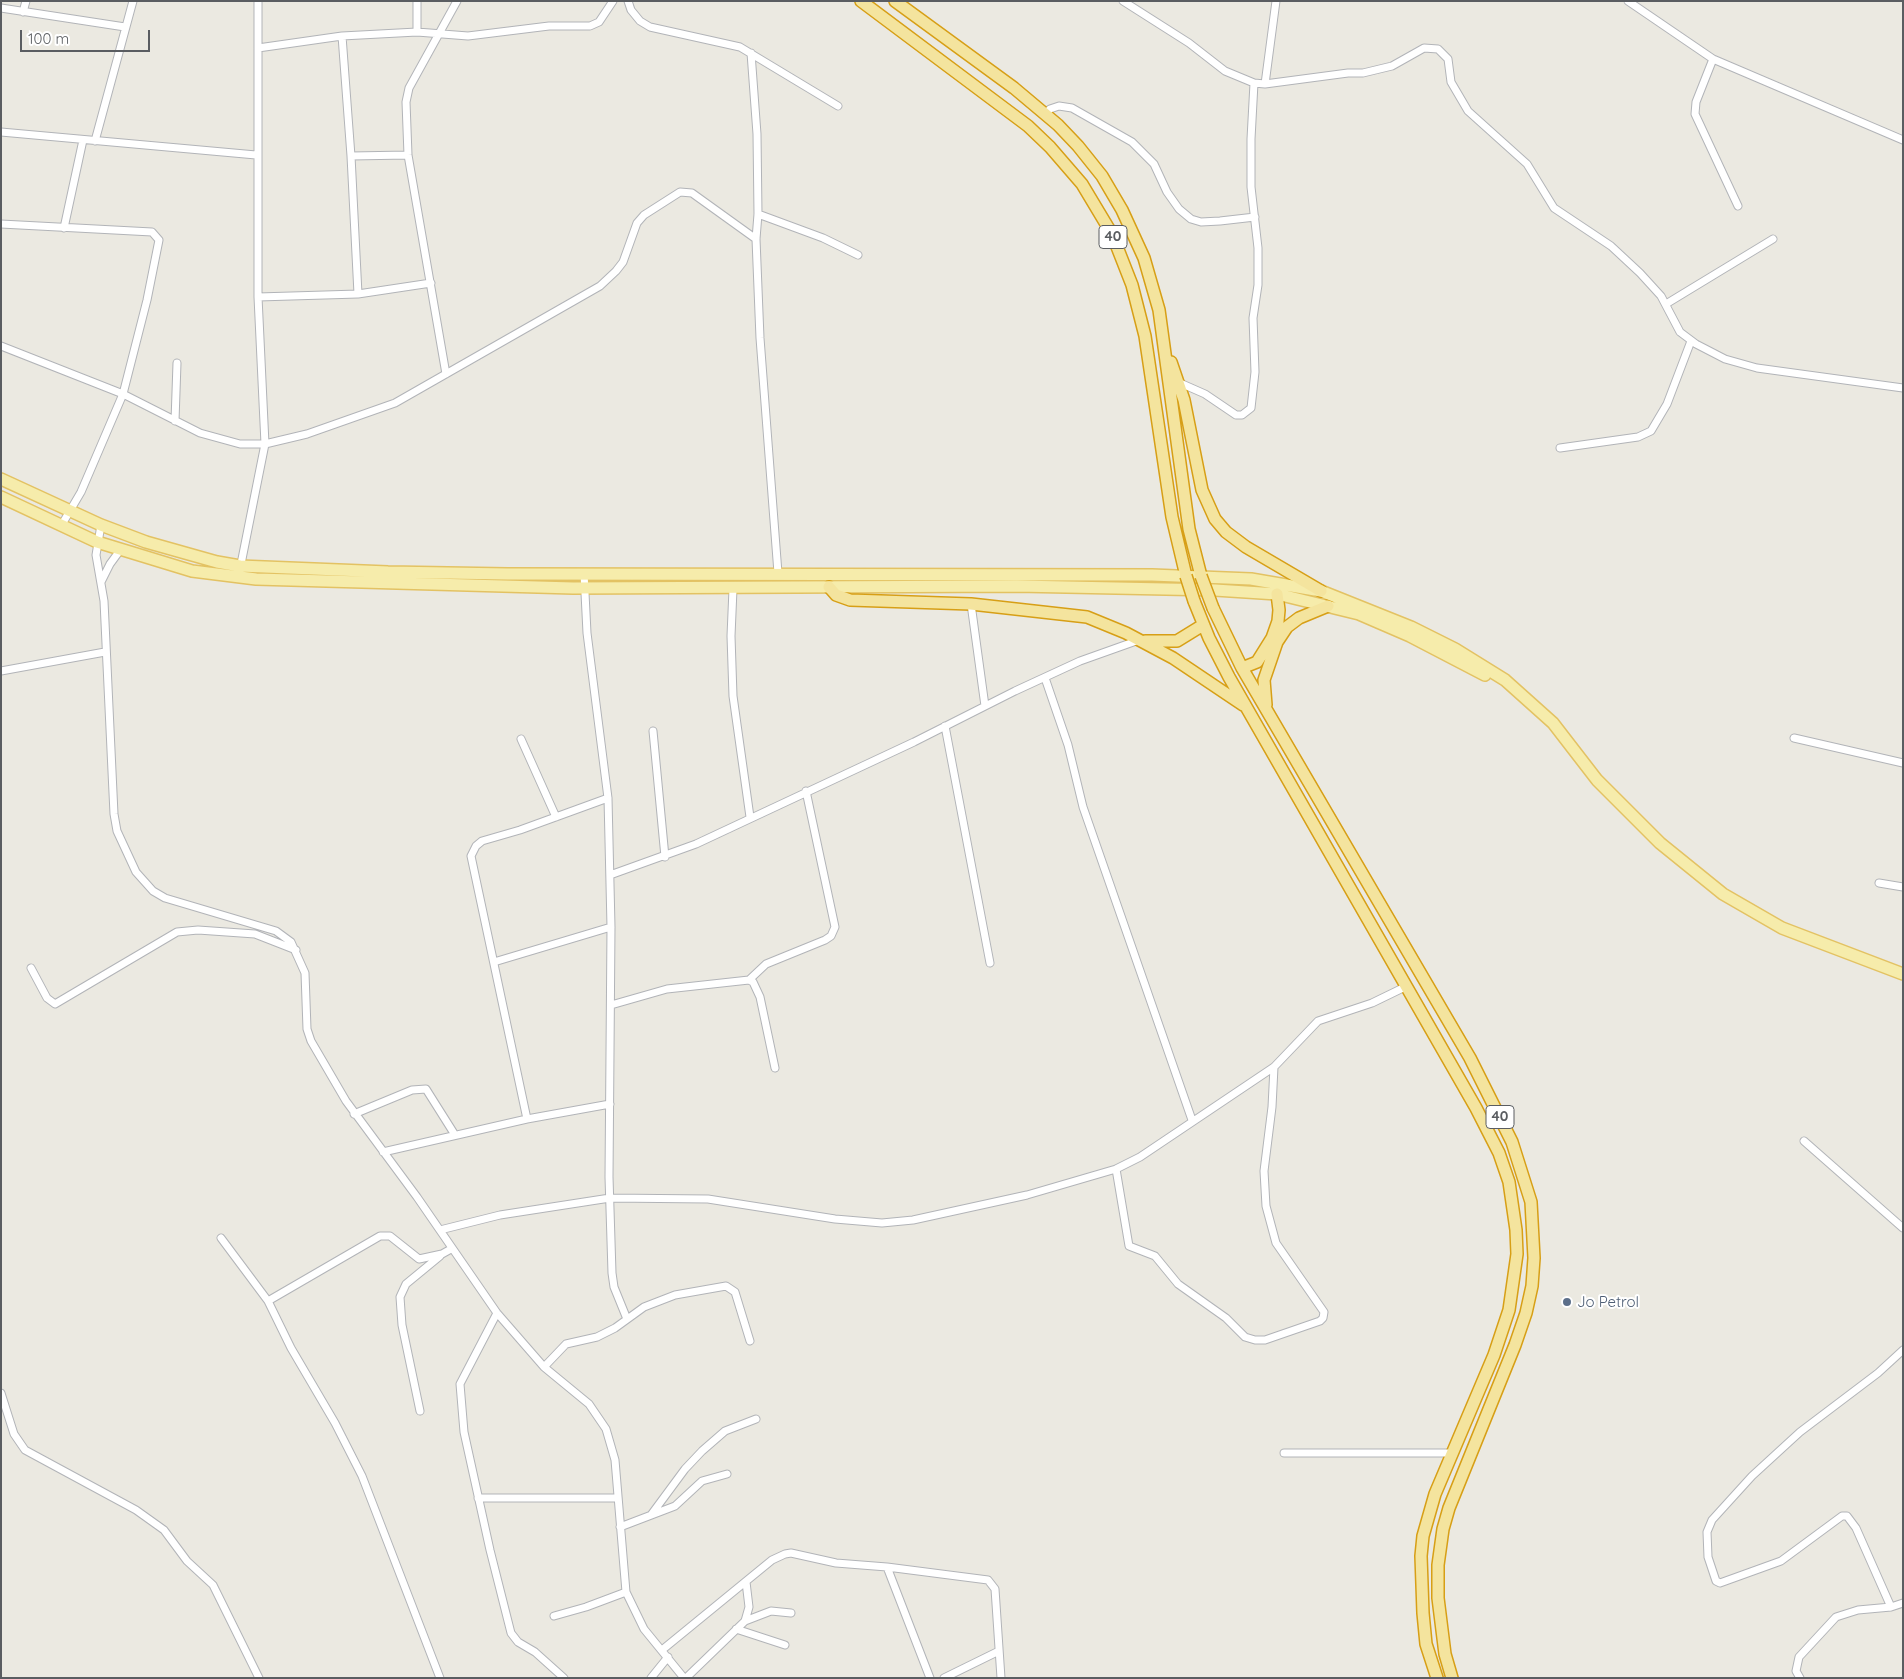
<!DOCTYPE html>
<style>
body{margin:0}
#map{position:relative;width:1904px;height:1679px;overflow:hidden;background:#ebe9e1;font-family:Quicksand,sans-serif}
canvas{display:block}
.frame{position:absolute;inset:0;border:2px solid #5a5d61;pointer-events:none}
.scale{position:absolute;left:20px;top:30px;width:130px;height:22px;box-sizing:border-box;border:2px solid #5a5d61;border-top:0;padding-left:6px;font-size:15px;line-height:18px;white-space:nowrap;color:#5a5d61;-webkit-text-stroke:4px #fff;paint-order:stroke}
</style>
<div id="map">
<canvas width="1904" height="1679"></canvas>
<div class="frame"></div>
<div class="scale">100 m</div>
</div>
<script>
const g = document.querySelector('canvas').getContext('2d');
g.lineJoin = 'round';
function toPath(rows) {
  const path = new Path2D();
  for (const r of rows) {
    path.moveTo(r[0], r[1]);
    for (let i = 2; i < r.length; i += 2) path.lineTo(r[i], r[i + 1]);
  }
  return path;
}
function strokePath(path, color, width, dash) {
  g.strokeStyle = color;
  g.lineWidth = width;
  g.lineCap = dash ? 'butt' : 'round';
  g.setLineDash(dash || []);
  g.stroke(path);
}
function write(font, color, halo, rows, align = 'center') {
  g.font = font + ' Quicksand,sans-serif';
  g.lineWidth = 4;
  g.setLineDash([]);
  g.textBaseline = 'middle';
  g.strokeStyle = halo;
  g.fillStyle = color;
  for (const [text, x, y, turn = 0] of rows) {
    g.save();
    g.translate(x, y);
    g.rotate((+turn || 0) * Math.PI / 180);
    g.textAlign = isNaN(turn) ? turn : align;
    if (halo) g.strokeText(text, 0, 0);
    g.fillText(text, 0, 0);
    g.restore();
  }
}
const minor = toPath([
 [417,1,417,32],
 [628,1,631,10,640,21,650,27,740,47,838,106],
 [1123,1,1189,43,1225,71,1254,83,1265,84,1348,73,1363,73,1392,66,1424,48,1438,49,1448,59,1451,82,1468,111,1527,164,1554,208,1611,246,1640,273,1661,296,1680,332,1696,344,1725,359,1757,368,1903,388],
 [1628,1,1713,59],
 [1,8,125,27],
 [23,12,26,1],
 [258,48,342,36,417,32,468,36,549,26,590,26,599,22,613,1],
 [751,53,757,134,758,214,756,239,760,338,778,573],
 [1265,84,1276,1],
 [1045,114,1050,109,1059,106,1072,108,1132,142,1154,164,1167,192,1179,209,1191,219,1201,222,1220,221,1255,217],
 [1,132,256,155],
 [95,141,133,1],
 [351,156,408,155],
 [1738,206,1695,114,1696,102,1713,59,1903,140],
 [758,214,823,238,858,255],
 [1,224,152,232,159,240,147,300,123,394,81,492,61,526],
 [64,228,83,140],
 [358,294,431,283],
 [258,297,358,294,351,156,342,36],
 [1666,304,1773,239],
 [1,346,123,394,200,433,240,444,265,444,307,434,395,403,600,286,616,271,623,262,637,223,644,215,680,192,692,193,756,239],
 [446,374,408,155,406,102,409,88,457,1],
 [1180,383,1205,394,1236,415,1242,415,1251,408,1255,372,1253,318,1258,285,1258,248,1251,187,1251,139,1254,83],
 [175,421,177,363],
 [1560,448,1638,437,1651,431,1667,404,1691,341],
 [101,525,96,555,104,601,114,814,117,831,136,872,153,891,165,898,276,931,291,942,305,973,307,1029,311,1041,346,1101,417,1197,497,1313,544,1367,589,1404,606,1429,615,1460,626,1592,644,1629,684,1678],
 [240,569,265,444,258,297,258,1],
 [584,573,587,633,608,798,611,927,609,1177,612,1273,614,1287,627,1319],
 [101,582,110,564,121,549],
 [733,589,731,636,733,696,750,817],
 [971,604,985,706],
 [1,671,105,652],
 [1045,678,1068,745,1083,807,1192,1120],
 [945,726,990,963],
 [653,731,665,857],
 [1794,738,1903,763],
 [521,739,556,817],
 [610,875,696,844,914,742,1015,691,1080,661,1139,640],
 [1879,883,1903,887],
 [494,962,611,927],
 [31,968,47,998,55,1004,177,932,198,930,255,934,296,950],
 [749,980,766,964,825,940,831,936,835,927,806,791],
 [611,1005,667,989,749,980,753,982,760,997,775,1068],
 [354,1114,412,1090,426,1089,455,1135],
 [527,1119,471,856,476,846,482,841,520,830,608,798],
 [1804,1141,1903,1228],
 [383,1152,527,1119,610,1104],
 [1116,1169,1129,1246,1155,1256,1178,1284,1226,1318,1245,1337,1255,1340,1265,1340,1320,1321,1323,1318,1324,1312,1276,1243,1266,1206,1264,1171,1272,1107,1274,1067],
 [440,1230,500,1215,610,1198,708,1199,835,1219,882,1223,913,1220,1027,1195,1116,1169,1140,1157,1274,1067,1318,1021,1372,1003,1405,987],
 [221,1238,268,1301,291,1348,335,1423,362,1476,440,1678],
 [268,1301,380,1236,390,1236,419,1259,442,1254,451,1249],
 [497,1313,460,1384,464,1432,490,1550,511,1633,518,1642,535,1652,564,1678],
 [544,1367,566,1344,597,1337,615,1328,644,1307,675,1295,726,1286,735,1292,750,1341],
 [1,1393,14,1434,25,1450,136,1510,164,1530,187,1561,213,1585,259,1678],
 [420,1411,402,1325,400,1297,406,1284,440,1256],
 [1284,1453,1451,1453],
 [478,1498,617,1498],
 [651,1515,685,1469,702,1451,725,1431,756,1419],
 [620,1527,675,1506,702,1481,727,1474],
 [887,1567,930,1678],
 [1891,1607,1856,1528,1847,1516,1842,1516,1781,1561,1720,1583,1716,1581,1708,1557,1707,1532,1712,1520,1752,1476,1800,1432,1878,1373,1903,1350],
 [554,1616,586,1607,626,1592],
 [745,1621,771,1611,791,1613],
 [736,1629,785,1645],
 [662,1650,772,1560,785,1554,791,1553,836,1563,887,1567,988,1580,995,1589,1001,1678],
 [651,1678,668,1657],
 [686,1678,745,1621,749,1607,746,1582],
 [944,1678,999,1651],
 [1800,1678,1796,1671,1799,1657,1836,1617,1858,1610,1891,1607,1903,1603]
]);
const primary = toPath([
 [1,479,101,525,146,542,217,562,240,566,388,572,508,574,1152,575,1251,579,1321,591,1411,627,1455,649,1505,680,1553,723,1597,780,1660,843,1723,894,1782,928,1903,974],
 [1,497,97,542,192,571,256,579,573,588,1017,586,1215,590,1277,594,1359,614,1410,636,1485,675]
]);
const trunk = toPath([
 [861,1,1028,126,1050,147,1082,184,1112,234,1132,285,1145,336,1172,517,1186,576],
 [895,1,1014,88,1058,125,1078,146,1102,176,1122,210,1144,258,1159,310,1189,529,1201,576],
 [1171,362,1184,400,1202,490,1215,519,1226,532,1246,547,1321,591],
 [829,587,836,595,850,600,971,604,1087,617,1126,633,1173,658,1243,705],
 [1194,601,1209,638,1229,677,1476,1108,1499,1153,1509,1182,1516,1230,1517,1254,1509,1310,1494,1355,1435,1494,1423,1536,1421,1556,1423,1613,1426,1644,1437,1678],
 [1213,608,1242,668,1470,1058,1512,1142,1531,1202,1534,1258,1532,1286,1526,1313,1515,1345,1449,1508,1443,1529,1438,1565,1438,1598,1445,1654,1452,1678],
 [1145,641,1177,641,1203,625],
 [1242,668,1257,662,1272,638,1278,621,1279,610,1277,594],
 [1266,705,1264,680,1277,642,1287,627,1299,618,1328,606]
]);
strokePath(minor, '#b2b4b8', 9);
strokePath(primary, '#e3c263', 14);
strokePath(trunk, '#d79f16', 14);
strokePath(minor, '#fff', 7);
strokePath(primary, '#f6ecab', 11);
strokePath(trunk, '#f4e49e', 11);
const trunkBridge = toPath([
 [1186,576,1194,601],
 [1201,576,1213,608]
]);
strokePath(trunkBridge, '#d79f16', 14, []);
strokePath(trunkBridge, '#f4e49e', 11);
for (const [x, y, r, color] of [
 [1567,1302,5,"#5c6f8a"]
]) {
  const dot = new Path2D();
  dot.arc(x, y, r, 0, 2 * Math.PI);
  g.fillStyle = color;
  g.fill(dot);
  strokePath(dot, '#fff', 2);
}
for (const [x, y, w] of [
 [1113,237,28],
 [1500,1117,28]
]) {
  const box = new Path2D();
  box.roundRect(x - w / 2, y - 11.5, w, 23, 4);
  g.fillStyle = '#fff';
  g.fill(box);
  strokePath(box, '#5a5d61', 1);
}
write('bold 14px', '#5a5d61', null, [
 ["40",1113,237],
 ["40",1500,1117]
]);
write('15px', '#4e5e75', '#fff', [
 ["Jo Petrol",1577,1302]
], 'left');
</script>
